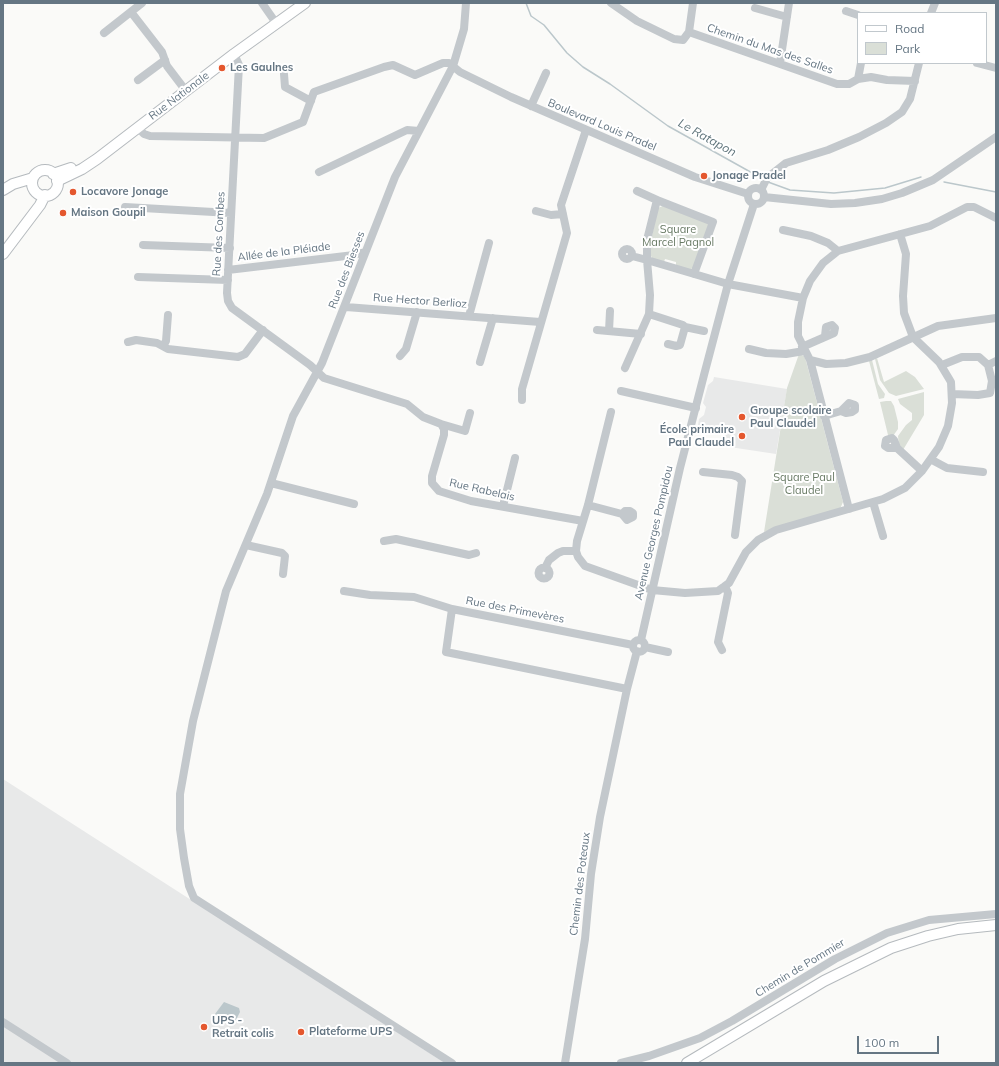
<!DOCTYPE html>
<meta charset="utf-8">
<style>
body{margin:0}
#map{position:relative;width:999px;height:1066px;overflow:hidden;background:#fafaf8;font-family:Mulish,sans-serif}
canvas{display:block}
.frame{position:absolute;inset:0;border:4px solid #657683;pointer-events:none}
.legend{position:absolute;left:857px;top:12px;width:130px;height:52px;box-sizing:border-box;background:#fff;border:1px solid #c1c8cd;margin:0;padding:5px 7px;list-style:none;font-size:12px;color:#657683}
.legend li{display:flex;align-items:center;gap:8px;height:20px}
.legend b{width:20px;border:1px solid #c1c8cd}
.scale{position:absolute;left:857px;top:1036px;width:82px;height:18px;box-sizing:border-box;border:2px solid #657683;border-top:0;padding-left:5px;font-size:12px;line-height:14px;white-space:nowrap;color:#657683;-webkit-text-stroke:3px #fff;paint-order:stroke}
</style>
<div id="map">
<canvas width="999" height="1066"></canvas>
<div class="frame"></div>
<ul class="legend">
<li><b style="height:5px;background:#fff"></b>Road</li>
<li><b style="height:11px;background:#dadfd7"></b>Park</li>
</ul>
<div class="scale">100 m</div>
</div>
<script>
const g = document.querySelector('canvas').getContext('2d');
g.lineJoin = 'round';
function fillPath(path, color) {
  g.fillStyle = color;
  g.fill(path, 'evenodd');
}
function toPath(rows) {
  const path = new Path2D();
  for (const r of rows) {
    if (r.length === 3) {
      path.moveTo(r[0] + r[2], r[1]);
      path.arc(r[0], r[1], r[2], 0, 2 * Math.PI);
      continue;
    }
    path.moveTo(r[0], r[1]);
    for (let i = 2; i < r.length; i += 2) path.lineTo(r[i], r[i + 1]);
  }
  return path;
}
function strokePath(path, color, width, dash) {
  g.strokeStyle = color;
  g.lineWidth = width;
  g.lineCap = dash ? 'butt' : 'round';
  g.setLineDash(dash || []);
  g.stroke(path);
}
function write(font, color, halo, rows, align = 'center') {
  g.font = font + ' Mulish,sans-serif';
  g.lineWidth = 4;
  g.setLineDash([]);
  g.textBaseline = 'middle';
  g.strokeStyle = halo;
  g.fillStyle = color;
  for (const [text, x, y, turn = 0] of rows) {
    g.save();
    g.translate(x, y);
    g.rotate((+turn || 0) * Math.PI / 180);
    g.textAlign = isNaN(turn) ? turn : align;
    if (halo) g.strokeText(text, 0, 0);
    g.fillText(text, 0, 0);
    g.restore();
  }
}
fillPath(toPath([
 [714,377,787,389,776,454,723,446,726,429,698,425,699,419,704,415,706,407,703,403,708,385,713,381],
 [3,779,65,819,445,1063,3,1063]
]), '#e8e9e9');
fillPath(toPath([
 [665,205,708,222,709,230,693,268,689,270,676,265,676,262,665,259,664,262,652,258,650,254,651,240,658,208],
 [799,354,804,356,806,361,843,502,840,509,782,525,764,532,787,388],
 [877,358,884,382,906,371,915,377,924,389,896,396,889,393,880,380,875,359],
 [872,360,878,384,885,394,884,398,879,399,869,361],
 [924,392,924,415,903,450,899,447,898,436,906,425,912,420,912,413,900,404,898,399],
 [886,401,891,401,894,406,898,422,898,429,893,436,888,435,880,402]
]), '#dadfd7');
fillPath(toPath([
 [224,1002,239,1008,240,1012,234,1024,230,1024,216,1017,215,1014]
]), '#bbc7cb');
strokePath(toPath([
 [526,3,531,16,544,25,567,53,583,67,610,84,668,126,763,179],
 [768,182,790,190,834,193,885,188,921,177],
 [944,182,996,192]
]), '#bbc7cb', 1.5);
const major = toPath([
 [45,183,13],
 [53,174,71,168],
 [57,181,82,169,97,159,234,54,305,3],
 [3,190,13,184,33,178],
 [3,254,40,205,45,195],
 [687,1063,824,981,891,948,928,936,958,929,996,925]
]);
strokePath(major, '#b5babe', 12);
strokePath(toPath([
 [262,3,276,23],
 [611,3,637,21,674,39,683,40,689,32],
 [755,8,787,17],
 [846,11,858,15],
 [131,12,162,52,167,66,186,91],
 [931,13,935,3],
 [689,32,837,84,849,84,858,79,871,77,887,80,915,81],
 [689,32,693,3],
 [104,33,142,3],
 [234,54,239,65,227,293,228,301,232,308,310,365,324,378,407,404,423,417,441,424,444,429,444,435,432,476,432,483,439,491,471,501,583,521],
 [780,63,789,3],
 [977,63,996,68],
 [284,74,285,87,311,101],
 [858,79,861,63],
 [138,80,165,60],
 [531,106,546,73],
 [138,128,144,134,150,136,264,138,303,122,314,92,384,67,393,65,415,75,443,63,449,63,460,72,511,97,695,177,748,194],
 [319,172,407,130,419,131],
 [756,196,8],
 [761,190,767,178,786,163,828,150,859,137,886,123,902,112,910,99,919,63],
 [637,191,657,200],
 [764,197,831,204,855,203,882,199,902,193,933,180,996,137],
 [125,207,231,213],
 [536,211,551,215,563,214],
 [996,218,974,207,967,207,930,226,838,251,823,263,810,281,803,298,798,322,798,336,810,360,826,364,846,363,870,357,938,326,996,318],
 [783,230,811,236,828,243,838,251],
 [143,245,230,248],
 [627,254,5],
 [632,256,647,260,647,240,657,200,713,222,694,274],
 [228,270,354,255,365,252],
 [138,277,228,280],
 [346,307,540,322],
 [649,314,683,325,685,327,680,345,676,346,668,344],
 [469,316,489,243],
 [685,327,704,331],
 [597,330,641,334],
 [609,331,610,311],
 [128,342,136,340,157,343,168,349,238,357,245,354,263,330],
 [163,346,166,341,168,315],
 [802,347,834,333,835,328,832,325,826,327,825,336],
 [749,349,766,353,786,354,804,351],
 [400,356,406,349,417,312],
 [810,360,849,509],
 [480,362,493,318],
 [942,365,962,357,979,357,988,365,992,381,990,393,978,395,952,394],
 [988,365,996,361],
 [625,368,649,314,650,295,647,260,728,284,803,298],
 [621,391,696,408],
 [522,400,522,389,567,233,561,205,586,130],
 [611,412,588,505,577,541,576,551,578,557,585,566,652,590,685,593,718,591,729,583,746,552,758,540,776,530,883,499,905,488,922,471,939,447,948,426,952,403,951,382,939,362,913,337,904,313,903,296,906,254,900,234],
 [824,416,841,411,846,413,852,412,855,410,855,405,849,403,841,411],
 [441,424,465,431,470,413],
 [897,448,888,448,885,446,886,440,892,438,894,440,897,448,922,471],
 [932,460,947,468,983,472],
 [703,472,732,475,738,477,742,481,735,535],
 [271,483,354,504],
 [873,502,883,536],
 [588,505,622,514,627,520,633,517,633,513,630,511,625,511,622,514],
 [503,506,515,458],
 [384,541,396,539,469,555,476,553],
 [246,545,282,553,285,556,283,574],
 [544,573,5.5],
 [545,568,549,560,558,553,563,551,576,551],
 [344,591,370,595,414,597,452,609],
 [641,640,680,468,704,375,728,284,754,204],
 [639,646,6],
 [645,647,668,652],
 [722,650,718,642,728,593,725,586],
 [627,689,446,652,452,609,633,645],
 [3,1022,67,1063],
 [452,1063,194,898,189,886,184,858,180,829,180,794,193,721,226,591,267,494,293,416,322,363,395,177,453,66,464,29,466,3],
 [565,1063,585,939,591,874,600,817,627,689,637,651],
 [621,1063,649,1056,700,1038,732,1021,835,959,887,933,929,920,996,914]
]), '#c3c8cc', 8);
strokePath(major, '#fff', 10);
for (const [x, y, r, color] of [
 [222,68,4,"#e4572e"],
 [704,176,4,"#e4572e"],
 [73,192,4,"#e4572e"],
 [63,213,4,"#e4572e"],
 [742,417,4,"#e4572e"],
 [742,436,4,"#e4572e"],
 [204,1027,4,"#e4572e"],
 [301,1032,4,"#e4572e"]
]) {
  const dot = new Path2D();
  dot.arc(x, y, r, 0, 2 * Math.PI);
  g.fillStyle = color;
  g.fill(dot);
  strokePath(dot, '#fff', 1.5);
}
write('11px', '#657683', '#fff', [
 ["Chemin du Mas des Salles",770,49,19],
 ["Rue Nationale",179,96,-37],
 ["Boulevard Louis Pradel",602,125,23],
 ["Rue des Combes",219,234,-87],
 ["Allée de la Pléiade",284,252,-7],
 ["Rue des Biesses",347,270,-69],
 ["Rue Hector Berlioz",420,301,4],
 ["Rue Rabelais",482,490,13],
 ["Avenue Georges Pompidou",654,533,-77],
 ["Rue des Primevères",515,610,11],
 ["Chemin des Poteaux",580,884,-83],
 ["Chemin de Pommier",800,968,-31]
]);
write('bold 11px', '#657683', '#fff', [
 ["Les Gaulnes",230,68],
 ["Jonage Pradel",712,176],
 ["Locavore Jonage",81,192],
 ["Maison Goupil",71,213],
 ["Groupe scolaire",750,411],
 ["Paul Claudel",750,424],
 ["École primaire",734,430,"right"],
 ["Paul Claudel",734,443,"right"],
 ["UPS -",212,1021],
 ["Retrait colis",212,1034],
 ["Plateforme UPS",309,1032]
], 'left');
write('11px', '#687a64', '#fff', [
 ["Square",678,230],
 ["Marcel Pagnol",678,243],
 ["Square Paul",804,478],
 ["Claudel",804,491]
]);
write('italic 12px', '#60757c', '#fff', [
 ["Le Ratapon",707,138,29]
]);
</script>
